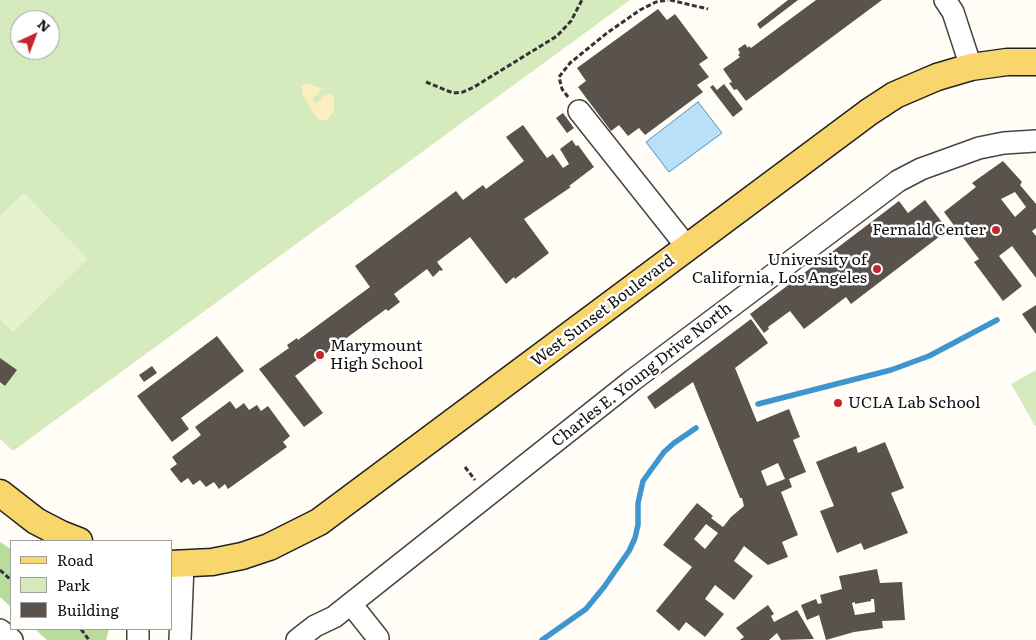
<!DOCTYPE html>
<style>
body{margin:0}
#map{position:relative;width:1036px;height:640px;overflow:hidden;background:#fffdf5;font-family:Literata,serif}
canvas{display:block}
.legend{position:absolute;left:10px;top:540px;width:162px;height:90px;box-sizing:border-box;background:#fff;border:1px solid #a0a0a0;margin:0;padding:6px 9px;list-style:none;font-size:15px;color:#111}
.legend li{display:flex;align-items:center;gap:10px;height:25px}
.legend b{width:25px;border:1px solid #a0a0a0}
.north{position:absolute;left:10px;top:10px;width:50px;height:50px;box-sizing:border-box;background:#fff;border:1px solid #a0a0a0;border-radius:50%;rotate:43deg;font-size:14px;font-weight:700;line-height:20px;text-align:center;color:#111}
.north::after{content:'';display:block;margin:auto;width:18px;height:22px;background:#c4262e;clip-path:polygon(50% 0,100% 100%,50% 72%,0 100%)}
</style>
<div id="map">
<canvas width="1036" height="640"></canvas>
<ul class="legend">
<li><b style="height:6px;background:#f9d66b"></b>Road</li>
<li><b style="height:14px;background:#d5ebbd"></b>Park</li>
<li><b style="height:14px;background:#5a524d"></b>Building</li>
</ul>
<div class="north">N</div>
</div>
<script>
const g = document.querySelector('canvas').getContext('2d');
g.lineJoin = 'round';
function fillPath(path, color) {
  g.fillStyle = color;
  g.fill(path, 'evenodd');
}
function toPath(rows) {
  const path = new Path2D();
  for (const r of rows) {
    path.moveTo(r[0], r[1]);
    for (let i = 2; i < r.length; i += 2) path.lineTo(r[i], r[i + 1]);
  }
  return path;
}
function strokePath(path, color, width, dash) {
  g.strokeStyle = color;
  g.lineWidth = width;
  g.lineCap = dash ? 'butt' : 'round';
  g.setLineDash(dash || []);
  g.stroke(path);
}
function write(font, color, halo, rows, align = 'center') {
  g.font = font + ' Literata,serif';
  g.lineWidth = 5;
  g.setLineDash([]);
  g.textBaseline = 'middle';
  g.strokeStyle = halo;
  g.fillStyle = color;
  for (const [text, x, y, turn = 0] of rows) {
    g.save();
    g.translate(x, y);
    g.rotate((+turn || 0) * Math.PI / 180);
    g.textAlign = isNaN(turn) ? turn : align;
    if (halo) g.strokeText(text, 0, 0);
    g.fillText(text, 0, 0);
    g.restore();
  }
}
fillPath(toPath([
 [0,0,630,0,13,451,0,439],
 [20,20,50,20,50,50,20,50],
 [1036,370,1036,425,1035,426,1011,384]
]), '#d5ebbd');
fillPath(toPath([
 [0,542,11,549,11,607,0,597],
 [35,629,109,629,106,640,47,640]
]), '#b9dc9c');
fillPath(toPath([
 [306,83,321,88,319,93,313,98,314,103,318,102,325,95,332,94,334,98,334,111,328,119,322,121,318,119,303,96,301,87]
]), '#fbeec1');
fillPath(toPath([
 [24,193,88,259,13,332,0,319,0,216]
]), '#e6f2cf');
const water = toPath([
 [698,102,722,133,669,172,646,142,698,102]
]);
fillPath(water, '#b9e0f7');
strokePath(water, '#3f96cf', 1);
strokePath(toPath([
 [758,404,891,370,929,356,997,320],
 [542,640,586,609,604,587,629,551,635,538,638,525,638,503,643,481,664,452,674,443,696,428]
]), '#3f96cf', 5.5);
fillPath(toPath([
 [788,0,798,0,760,29,757,24],
 [816,0,882,0,746,101,737,89,734,90,729,83,732,82,723,69,740,57,738,55,740,53,738,49,745,44,748,48,749,46,751,48],
 [658,9,667,20,675,14,708,58,699,64,709,77,697,85,703,92,645,135,639,128,628,136,619,125,611,131,578,87,586,81,577,68],
 [724,84,743,109,733,117,710,87,713,85,717,90],
 [563,113,574,128,567,133,556,118],
 [523,125,547,158,553,154,563,168,569,164,560,149,572,140,576,146,578,145,594,167,569,186,571,187,524,219,549,253,515,279,514,277,506,284,470,237,437,262,443,270,441,271,440,270,433,277,427,269,394,294,400,302,388,311,386,309,295,376,323,413,304,427,259,369,289,348,287,345,297,338,298,340,370,287,355,266,456,191,463,200,483,185,486,189,524,161,506,137],
 [1003,161,1022,182,1020,185,1036,204,1036,228,1032,231,1036,236,1036,278,1012,246,999,256,1022,286,1003,301,974,262,979,259,944,212,976,187,972,183],
 [1015,192,1026,207,1015,217,1001,199],
 [925,200,948,230,851,304,846,297,804,329,790,311,768,327,769,329,764,333,750,314,899,201,908,213],
 [1036,305,1036,334,1022,314],
 [751,319,768,343,735,368,757,422,789,409,800,437,793,440,806,472,789,479,792,487,781,492,798,535,782,542,788,557,768,565,744,546,734,561,753,576,734,600,715,585,705,599,724,614,705,637,686,622,679,631,656,611,692,567,663,545,697,503,713,516,711,518,723,527,731,517,744,506,742,498,740,498,693,382,655,409,647,397],
 [778,463,785,479,767,486,761,471],
 [706,524,718,533,705,549,694,539],
 [217,336,244,371,181,418,189,429,172,442,137,396],
 [0,358,17,370,5,386,0,382],
 [152,366,157,373,144,382,139,375],
 [230,401,236,409,244,403,249,410,257,405,261,411,268,406,290,436,283,442,287,447,228,489,225,484,219,489,214,482,206,487,200,480,193,485,188,478,181,483,170,469,177,464,172,457,201,435,195,427],
 [885,442,904,488,891,493,908,533,864,550,861,543,837,553,820,511,834,506,816,462,856,446,858,453],
 [877,569,880,583,902,582,905,620,882,621,883,628,854,632,826,640,819,615,807,620,801,605,816,599,818,604,822,603,820,595,842,589,839,576],
 [871,599,874,599,875,612,855,615,852,603,855,602,855,604,871,601],
 [768,605,774,614,771,616,774,622,797,610,814,639,781,640,777,633,769,640,740,640,744,637,736,628]
]), '#5a524d');
const minor = toPath([
 [945,0,953,12,971,67],
 [579,111,687,247],
 [351,604,378,638],
 [0,630,12,640],
 [138,640,138,629],
 [180,640,183,564],
 [297,640,315,626,334,617,633,380,898,181,921,169,979,148,1004,143,1036,141]
]);
const major = toPath([
 [0,493,36,521,61,534,79,541],
 [171,564,212,562,242,556,269,547,319,522,869,112,895,95,937,77,971,67,1007,62,1036,62]
]);
strokePath(minor, '#444', 24);
strokePath(major, '#222', 29);
strokePath(toPath([
 [670,0,708,9],
 [426,82,453,93,463,92,474,87,557,36,571,21,582,0],
 [568,97,562,89,559,77,570,63,607,33,640,10,656,2,668,0],
 [465,467,475,480],
 [0,570,11,580],
 [81,629,89,640]
]), '#333', 3, [5, 2.5]);
strokePath(minor, '#fff', 21);
strokePath(major, '#f9d66b', 26);
for (const [x, y, r, color] of [
 [996,230,5,"#c4262e"],
 [877,269,5,"#c4262e"],
 [320,355,5,"#c4262e"],
 [838,403,5,"#c4262e"]
]) {
  const dot = new Path2D();
  dot.arc(x, y, r, 0, 2 * Math.PI);
  g.fillStyle = color;
  g.fill(dot);
  strokePath(dot, '#fff', 2);
}
write('16px', '#111', '#fff', [
 ["Fernald Center",986,230],
 ["University of",867,260],
 ["California, Los Angeles",867,278],
 ["Marymount",330,346,"left"],
 ["High School",330,364,"left"],
 ["UCLA Lab School",848,403,"left"]
], 'right');
write('16px', '#111', '#fff', [
 ["West Sunset Boulevard",603,311,-37],
 ["Charles E. Young Drive North",642,375,-38]
]);
</script>
